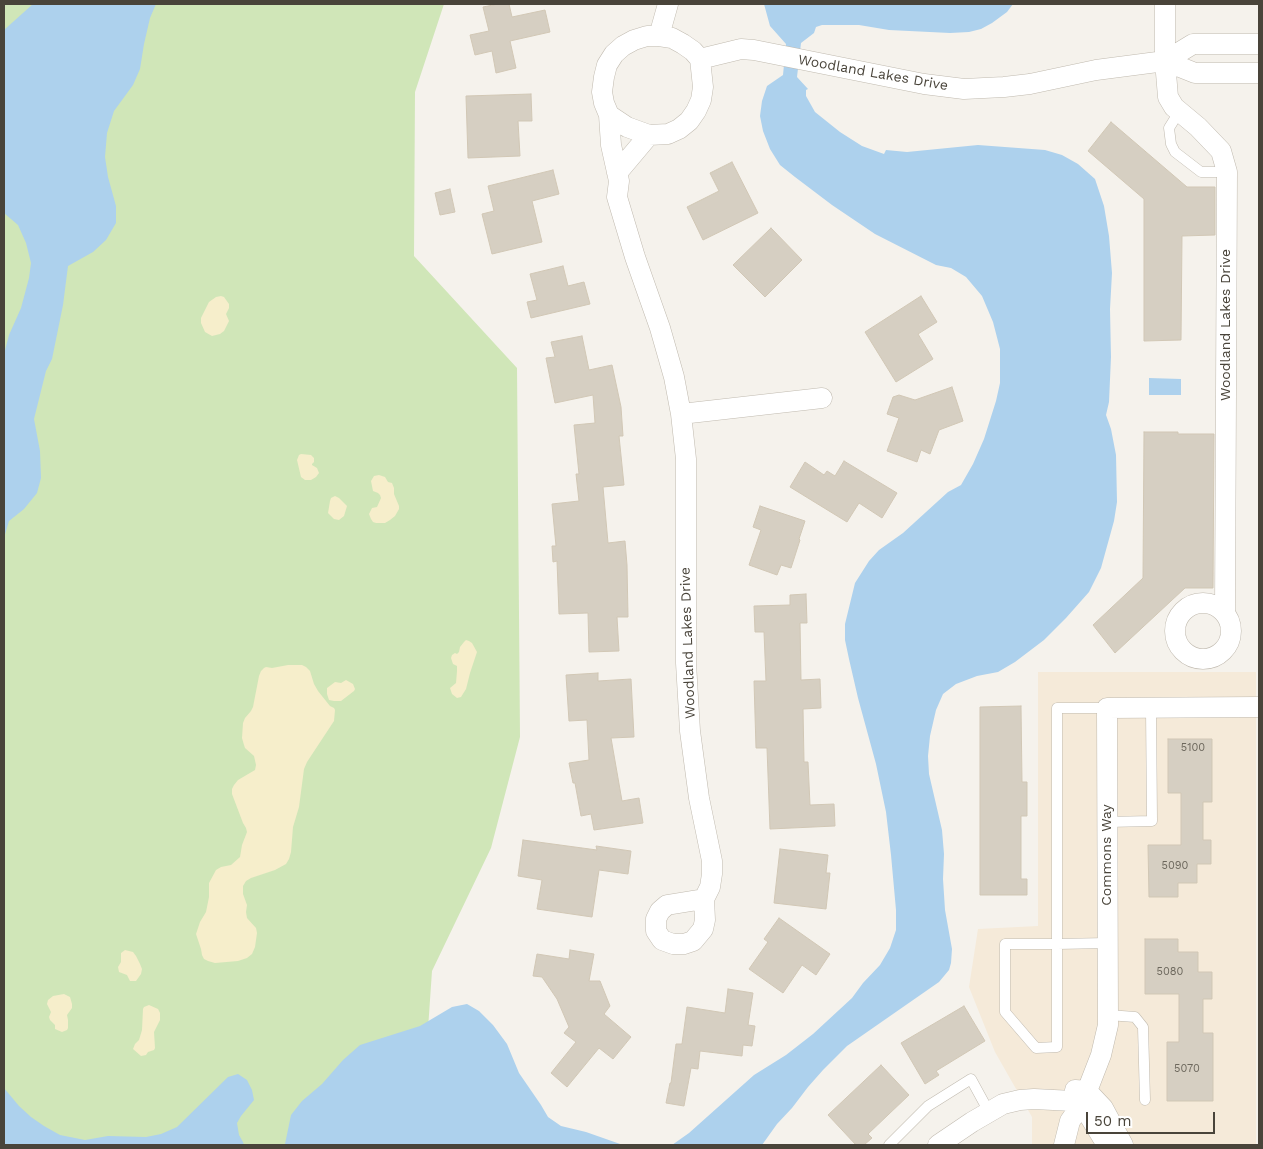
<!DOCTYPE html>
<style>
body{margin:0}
#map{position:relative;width:1263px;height:1149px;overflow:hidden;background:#f5f2ec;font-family:"Work Sans",sans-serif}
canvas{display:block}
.frame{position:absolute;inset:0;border:5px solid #49443a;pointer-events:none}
.scale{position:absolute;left:1086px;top:1112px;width:129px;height:22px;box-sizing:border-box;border:2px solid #49443a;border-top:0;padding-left:6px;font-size:15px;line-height:18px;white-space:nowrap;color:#49443a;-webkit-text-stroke:4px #fff;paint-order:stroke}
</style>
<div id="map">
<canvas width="1263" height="1149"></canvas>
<div class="frame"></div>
<div class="scale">50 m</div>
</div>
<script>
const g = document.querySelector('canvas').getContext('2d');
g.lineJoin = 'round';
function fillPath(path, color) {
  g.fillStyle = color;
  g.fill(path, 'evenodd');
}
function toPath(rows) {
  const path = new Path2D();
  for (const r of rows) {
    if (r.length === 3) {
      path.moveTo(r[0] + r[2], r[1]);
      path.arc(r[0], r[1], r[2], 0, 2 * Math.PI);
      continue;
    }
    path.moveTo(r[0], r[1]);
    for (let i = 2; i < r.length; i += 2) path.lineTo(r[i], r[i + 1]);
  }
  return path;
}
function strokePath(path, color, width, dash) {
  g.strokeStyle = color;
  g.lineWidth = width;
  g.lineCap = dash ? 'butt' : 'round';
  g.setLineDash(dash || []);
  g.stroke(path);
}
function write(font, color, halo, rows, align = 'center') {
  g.font = font + ' "Work Sans",sans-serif';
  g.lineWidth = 4;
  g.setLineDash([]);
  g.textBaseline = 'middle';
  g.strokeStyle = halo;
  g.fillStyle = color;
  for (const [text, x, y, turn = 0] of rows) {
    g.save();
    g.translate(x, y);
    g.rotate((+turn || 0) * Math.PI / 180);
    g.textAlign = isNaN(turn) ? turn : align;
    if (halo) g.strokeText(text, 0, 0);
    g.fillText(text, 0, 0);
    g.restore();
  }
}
fillPath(toPath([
 [1038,672,1256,672,1256,1145,1032,1145,1032,1117,995,1052,969,987,978,929,1038,926]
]), '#f5ead9');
fillPath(toPath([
 [4,4,444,4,415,92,414,256,517,368,520,737,491,848,432,971,420,1145,4,1145]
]), '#d0e6b8');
fillPath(toPath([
 [221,296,224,297,229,304,229,308,226,314,229,321,224,331,220,334,212,336,205,332,201,323,201,318,209,302,216,297],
 [301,454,311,455,314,458,314,462,312,464,312,465,317,468,319,473,316,477,311,480,305,480,301,477,297,460,299,455],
 [379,475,385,477,388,482,392,483,394,488,394,494,399,506,399,509,395,516,390,520,385,523,376,523,373,522,371,519,369,514,372,508,377,507,381,498,380,495,378,493,373,491,371,481,374,476],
 [335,496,339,498,347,506,344,516,339,520,334,519,328,513,330,501,331,498],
 [466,640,469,641,472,643,477,652,470,673,466,689,461,697,457,698,452,694,450,688,456,683,457,671,457,666,453,664,451,658,452,655,455,653,457,654,459,652,460,647,464,642],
 [288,665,302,665,306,667,310,671,314,684,318,691,330,706,334,708,335,710,334,721,307,762,304,769,299,807,293,827,291,852,289,859,286,864,275,870,251,878,246,881,243,886,243,894,247,905,246,912,247,918,256,928,257,933,255,947,252,954,247,958,238,961,215,963,208,961,204,959,202,955,201,949,196,934,200,922,206,912,209,897,209,883,216,870,221,867,231,865,240,857,242,845,247,832,246,828,243,823,232,794,232,789,234,785,238,780,255,770,256,765,254,756,245,748,244,745,242,738,243,723,245,718,251,711,253,707,259,676,261,671,264,668,266,667,272,668],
 [346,680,353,684,355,689,354,691,341,701,334,701,329,700,327,694,327,688,335,682,341,683],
 [125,950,133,952,136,956,140,964,142,969,141,974,136,981,130,981,127,975,119,972,118,967,121,962,121,953],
 [64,994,70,997,72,1004,72,1008,67,1015,68,1020,68,1028,67,1030,62,1032,55,1029,55,1025,50,1020,49,1017,51,1012,47,1004,48,1000,53,996],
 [149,1005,158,1009,160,1013,160,1020,154,1032,155,1048,154,1050,148,1052,146,1055,141,1056,133,1049,135,1044,139,1040,142,1030,143,1009,144,1007]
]), '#f6eecb');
fillPath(toPath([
 [33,4,156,4,150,18,144,44,140,69,133,85,114,111,107,133,105,157,108,177,116,206,116,223,106,240,93,252,68,266,63,305,52,359,46,371,34,419,40,451,41,478,37,493,24,509,9,521,4,538,4,354,9,335,21,308,29,278,31,263,26,243,18,225,4,213,4,30],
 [764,4,1013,4,1007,12,992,23,981,29,969,32,950,33,889,30,859,25,822,25,816,27,814,33,801,43,797,77,808,89,806,90,806,96,815,112,840,132,862,146,884,154,886,150,907,152,978,145,1045,150,1062,155,1078,164,1095,179,1104,206,1109,236,1112,273,1110,309,1111,357,1109,402,1106,415,1111,429,1116,455,1117,502,1114,521,1101,568,1089,592,1066,618,1044,640,1015,662,998,672,977,676,956,684,943,694,936,710,930,736,928,756,929,774,942,830,944,854,943,879,945,910,952,949,951,963,949,970,939,982,847,1046,823,1070,808,1087,792,1108,777,1124,762,1145,672,1145,689,1133,754,1075,786,1055,813,1034,852,998,863,983,880,965,890,948,896,930,896,910,891,855,886,812,876,764,858,698,849,659,845,640,845,624,855,583,869,561,879,550,903,533,948,492,961,485,973,464,984,439,996,401,1000,383,1000,349,993,322,982,296,966,277,951,268,936,265,875,234,832,205,795,177,780,165,770,149,763,131,760,116,762,101,767,86,783,75,786,44,770,26],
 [1149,378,1181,379,1181,395,1149,395],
 [467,1004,479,1011,493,1025,507,1044,519,1073,541,1105,548,1117,561,1126,586,1132,623,1145,289,1145,285,1144,291,1115,302,1101,322,1084,343,1060,360,1045,420,1026,452,1007],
 [238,1074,247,1080,252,1090,254,1100,241,1116,237,1123,239,1135,243,1142,244,1145,4,1145,4,1088,19,1106,31,1117,44,1126,60,1135,85,1140,108,1136,146,1137,161,1134,177,1127,228,1077]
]), '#add1ed');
const building = toPath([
 [498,4,509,4,512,17,545,10,550,32,510,41,516,68,496,73,492,51,475,55,470,35,489,31,483,7,498,4],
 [531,94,532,121,518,121,520,156,468,158,466,96,531,94],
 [1111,122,1187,187,1215,187,1215,235,1182,236,1181,340,1144,341,1144,199,1088,151,1111,122],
 [732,162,758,213,703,240,687,207,719,191,710,173,732,162],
 [553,170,559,194,532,201,542,242,492,254,482,214,494,211,488,186,553,170],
 [450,189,455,212,440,215,435,193,450,189],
 [771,228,802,260,765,297,733,265,771,228],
 [563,266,568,286,584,282,590,304,531,318,527,302,537,300,530,274,563,266],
 [921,296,937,322,918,334,933,359,896,382,865,332,921,296],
 [582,336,589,370,612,365,621,407,623,436,619,436,624,485,603,487,608,543,625,541,627,565,628,617,617,617,619,651,589,652,588,613,559,614,557,561,553,562,552,546,556,546,552,504,579,501,576,474,579,474,574,425,595,423,593,395,555,403,546,358,555,357,551,342,582,336],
 [952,387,963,421,939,430,930,454,921,450,917,462,887,451,899,418,887,414,893,397,899,395,915,400,952,387],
 [1144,432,1178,432,1178,434,1214,434,1213,588,1185,588,1115,653,1093,625,1143,578,1144,432],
 [844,461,897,493,882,518,859,503,847,522,790,487,805,462,824,475,827,471,835,476,844,461],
 [760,506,805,521,799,539,800,540,791,568,781,565,777,575,749,565,761,530,753,527,760,506],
 [806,594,807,623,800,623,801,680,820,679,821,708,803,709,804,762,808,762,810,805,834,804,835,826,770,829,767,748,756,748,754,681,766,681,764,632,755,632,754,606,790,605,790,595,806,594],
 [598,673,598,681,631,679,634,737,611,738,622,801,639,798,643,823,594,830,591,814,581,816,575,783,573,783,569,763,589,760,587,720,569,721,566,675,598,673],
 [1021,706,1022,782,1027,782,1027,816,1021,816,1021,879,1027,879,1027,895,980,895,980,707,1021,706],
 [1168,739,1212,739,1212,802,1203,802,1203,840,1211,840,1211,864,1197,864,1197,883,1178,883,1178,897,1149,897,1148,845,1181,845,1181,793,1168,793,1168,739],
 [523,840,597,850,596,846,631,851,628,874,599,870,592,917,537,909,542,880,518,876,523,840],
 [780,849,828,855,826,873,830,873,826,909,774,903,780,849],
 [779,918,830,954,816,975,802,965,783,993,749,969,768,942,764,939,779,918],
 [1145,939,1178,939,1178,952,1198,952,1198,972,1212,972,1212,999,1203,999,1203,1033,1213,1033,1213,1101,1167,1101,1167,1042,1179,1042,1179,994,1145,994,1145,939],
 [570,950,594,954,589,981,600,981,610,1006,604,1014,631,1037,613,1059,599,1048,567,1087,551,1073,576,1042,564,1033,569,1027,557,999,542,977,533,976,537,954,569,959,570,950],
 [728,989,753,993,748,1025,755,1026,752,1046,743,1045,742,1056,700,1051,698,1069,691,1068,684,1106,666,1103,670,1083,671,1083,676,1044,682,1044,687,1007,725,1013,728,989],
 [964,1006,985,1041,936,1071,939,1075,925,1084,901,1043,964,1006],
 [881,1065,909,1095,868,1134,872,1138,864,1145,856,1145,828,1115,881,1065]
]);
fillPath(building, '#d6cfc2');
strokePath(building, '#d1c7b5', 1);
const lane = toPath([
 [1179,112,1169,128,1171,144,1175,152,1201,172,1217,172,1226,169],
 [1107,708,1057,708,1057,1047,1036,1048,1005,1012,1005,944,1057,944,1107,943],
 [1107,822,1152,821,1151,708],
 [1108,1015,1135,1017,1143,1027,1145,1100],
 [889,1145,928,1106,971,1079,989,1112]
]);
const street = toPath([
 [1165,4,1165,61,1168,97,1174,107,1198,127,1221,151,1227,172,1225,612],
 [659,36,668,4],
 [700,59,741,49,754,50,924,84,964,89,1004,87,1030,84,1096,70,1165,61,1193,44,1259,44],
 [1165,61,1195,73,1259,73],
 [609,115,627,127,649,135,668,134,679,129,689,121,696,111,701,100,703,87,700,59,693,51,683,44,672,38,659,36,647,36,634,40,623,46,614,54,607,65,604,77,602,92,604,103,609,115,611,145,619,181,617,197,635,257,660,328,674,377,681,414,686,459,686,663,690,731,699,798,712,861,712,874,710,887,704,899,705,920,703,929,693,941,684,944,673,944,662,940,656,931,656,919,660,911,667,905,704,899],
 [617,173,649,135],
 [681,414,822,398],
 [1203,631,28],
 [1075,1090,1087,1091,1103,1108,1123,1145],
 [938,1145,972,1122,1003,1104,1020,1100,1034,1099,1073,1101,1082,1104,1107,1145],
 [1064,1145,1070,1121,1082,1104,1101,1055,1108,1025,1107,708,1259,707]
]);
strokePath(lane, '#c0baaf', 11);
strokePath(street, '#c0baaf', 21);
strokePath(lane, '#fff', 10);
strokePath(street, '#fff', 20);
write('11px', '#6c675c', null, [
 ["5100",1193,748],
 ["5090",1175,866],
 ["5080",1170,972],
 ["5070",1187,1069]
]);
write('14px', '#49443a', '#fff', [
 ["Woodland Lakes Drive",873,73,10],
 ["Woodland Lakes Drive",1226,325,-90],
 ["Woodland Lakes Drive",688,643,-92],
 ["Commons Way",1107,855,-90]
]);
</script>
